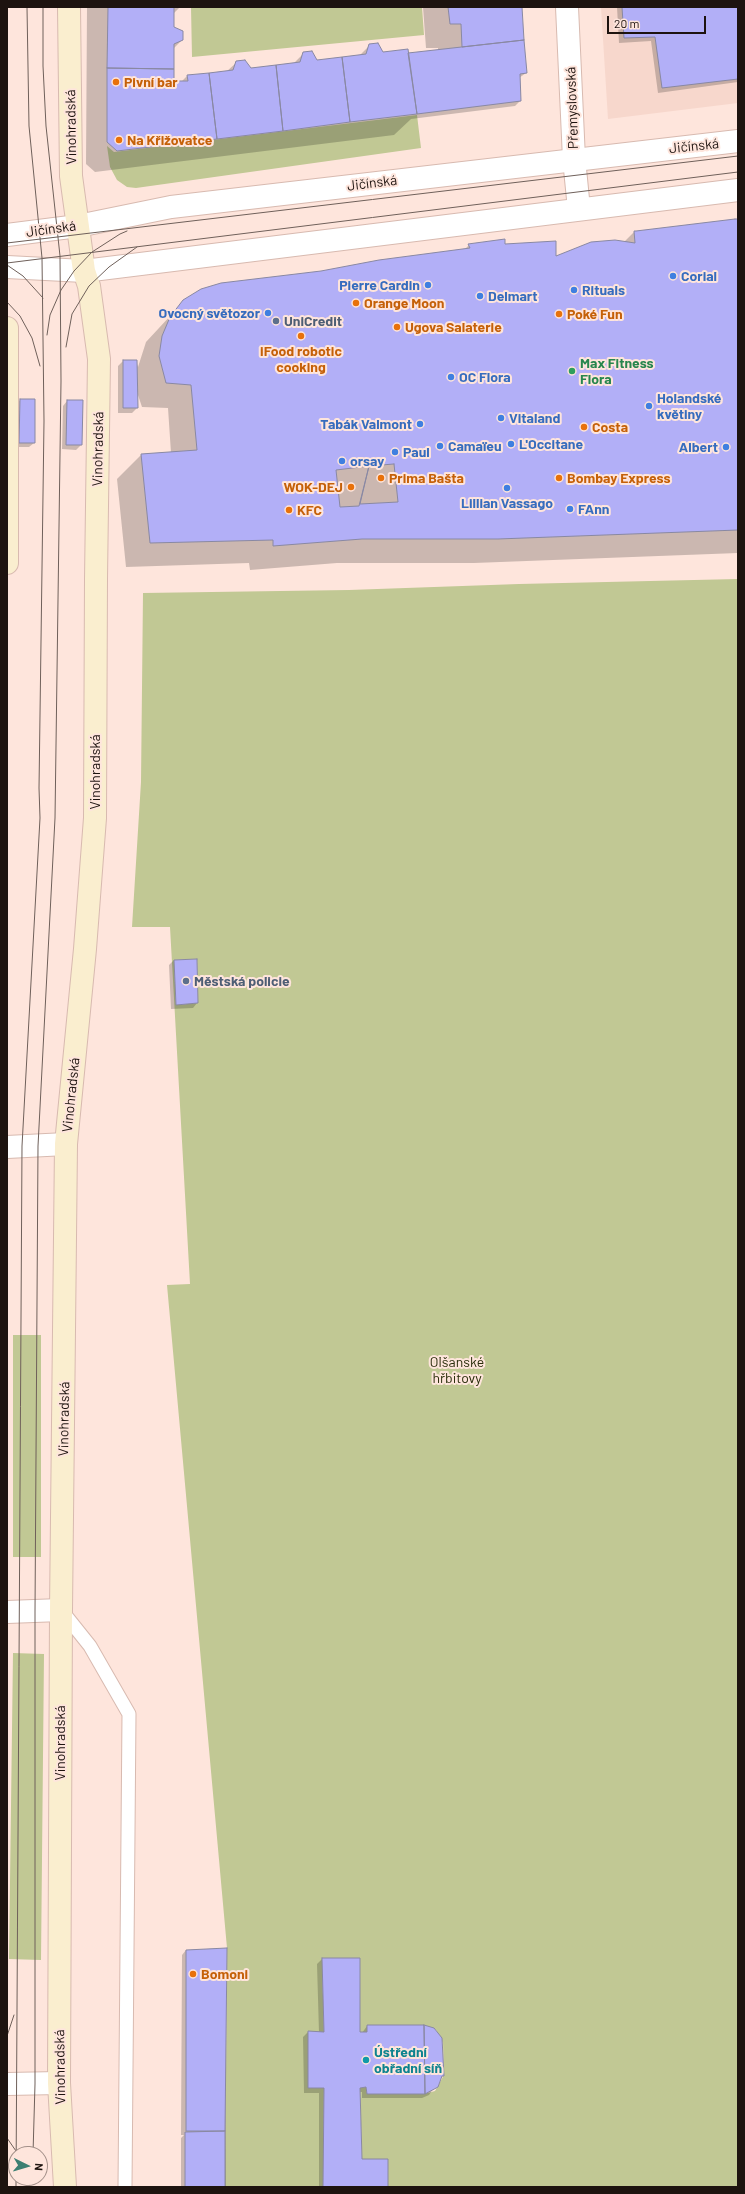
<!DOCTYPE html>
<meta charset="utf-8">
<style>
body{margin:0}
#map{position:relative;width:745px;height:2194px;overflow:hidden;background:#fee5dc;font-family:Barlow,sans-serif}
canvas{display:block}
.frame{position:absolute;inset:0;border:8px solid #1d130f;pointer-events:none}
.north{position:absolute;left:8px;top:2146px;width:40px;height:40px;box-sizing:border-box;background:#fee5dc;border:1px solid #a4918a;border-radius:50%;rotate:95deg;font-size:11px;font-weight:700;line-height:16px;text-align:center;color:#1d130f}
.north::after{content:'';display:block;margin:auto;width:14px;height:18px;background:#3c7f72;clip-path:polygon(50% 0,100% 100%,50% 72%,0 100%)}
.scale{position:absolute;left:607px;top:16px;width:99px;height:18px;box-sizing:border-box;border:2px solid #1d130f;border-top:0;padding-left:5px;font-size:12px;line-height:14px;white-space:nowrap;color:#1d130f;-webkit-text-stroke:3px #fee5dc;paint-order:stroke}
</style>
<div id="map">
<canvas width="745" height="2194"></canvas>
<div class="frame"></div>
<div class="north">N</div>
<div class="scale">20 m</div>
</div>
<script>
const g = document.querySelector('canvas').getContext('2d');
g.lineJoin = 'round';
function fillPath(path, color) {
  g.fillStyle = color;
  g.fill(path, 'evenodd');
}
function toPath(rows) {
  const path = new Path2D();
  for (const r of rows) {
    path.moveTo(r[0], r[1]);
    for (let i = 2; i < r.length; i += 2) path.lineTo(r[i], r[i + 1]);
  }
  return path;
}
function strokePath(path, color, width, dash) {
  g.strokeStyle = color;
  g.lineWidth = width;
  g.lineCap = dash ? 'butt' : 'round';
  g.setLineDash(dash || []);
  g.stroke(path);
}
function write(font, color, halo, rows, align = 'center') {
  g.font = font + ' Barlow,sans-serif';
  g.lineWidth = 4;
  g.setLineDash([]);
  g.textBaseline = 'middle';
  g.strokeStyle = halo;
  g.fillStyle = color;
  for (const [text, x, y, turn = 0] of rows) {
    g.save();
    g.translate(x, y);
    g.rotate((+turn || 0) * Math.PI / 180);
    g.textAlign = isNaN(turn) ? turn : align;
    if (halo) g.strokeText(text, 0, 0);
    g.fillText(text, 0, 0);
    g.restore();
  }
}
fillPath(toPath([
 [601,7,738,7,738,103,608,119]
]), '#f7d7cc');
fillPath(toPath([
 [191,7,422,7,424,35,192,57],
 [417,115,421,148,136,188,127,187,117,180,110,167,107,146,114,152],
 [738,579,738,2187,388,2187,388,2159,362,2159,360,2088,366,2087,367,2094,428,2093,435,2091,444,2075,443,2043,436,2030,424,2025,367,2025,367,2032,360,2032,360,1958,322,1958,324,2032,308,2032,308,2088,324,2088,323,2187,225,2187,227,1948,167,1285,190,1284,170,927,132,927,141,782,143,593,349,590,519,584],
 [197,959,198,1003,176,1005,174,960],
 [13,1335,41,1335,41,1557,13,1557],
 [13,1653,44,1654,41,1960,9,1959]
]), '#c1c894');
fillPath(toPath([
 [87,7,180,7,173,14,173,28,182,40,173,49,173,82,181,82,187,76,226,72,237,62,250,69,293,64,304,53,316,61,359,56,370,45,383,53,408,54,438,50,438,48,426,48,423,7,523,7,521,9,526,73,519,78,520,101,515,106,411,119,394,135,95,172,86,164],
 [617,7,738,7,738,82,658,93,651,41,619,43],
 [738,219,738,553,474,563,337,563,250,570,249,563,126,567,117,479,141,455,171,453,168,408,142,407,137,392,137,408,132,413,118,413,118,366,123,361,136,361,138,367,146,342,184,301,325,271,464,250,469,245,504,246,556,257,624,242,634,232],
 [20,400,34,400,34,443,29,447,15,447,15,405],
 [67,401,81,445,76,450,62,449,63,406],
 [174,960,196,960,197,1003,193,1008,171,1009,169,965],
 [226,1949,226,2187,181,2187,181,2138,184,2135,181,2135,182,1955,186,1950],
 [322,1959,359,2033,362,2033,367,2026,435,2031,442,2043,443,2075,429,2095,422,2098,362,2098,362,2092,359,2092,361,2160,387,2187,319,2187,319,2093,304,2093,303,2037,308,2032,319,2033,317,1964]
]), '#0003');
const building = toPath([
 [108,7,174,7,174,27,183,31,183,40,174,44,174,69,107,68,108,7],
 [448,7,522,7,524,40,462,47,461,24,450,24,448,7],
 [622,7,738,7,738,79,662,88,655,37,624,38,622,7],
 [524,40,527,73,520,74,521,101,417,114,408,53,524,40],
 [378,43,383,52,408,49,417,114,350,122,342,57,366,54,369,44,378,43],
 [312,51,317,60,342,57,350,122,283,131,276,65,300,62,303,52,312,51],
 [245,60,251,68,276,65,283,131,217,139,209,73,233,70,236,61,245,60],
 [107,68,174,69,174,81,188,81,187,75,209,73,217,139,117,151,107,142,107,68],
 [735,219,738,219,738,530,498,539,362,539,273,546,273,540,150,543,141,454,197,450,191,385,166,383,159,356,162,336,170,317,183,300,201,289,221,283,321,271,379,260,470,248,468,244,505,239,505,244,556,241,556,256,591,242,615,240,635,243,634,231,636,231,735,219],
 [123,360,137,360,138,408,123,408,123,360],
 [20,399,35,399,35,443,19,443,20,399],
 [67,400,83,400,82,445,66,445,67,400],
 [394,464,398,502,360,504,369,466,394,464],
 [369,466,359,506,340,507,336,470,369,466],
 [197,959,198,1003,176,1005,174,960,197,959],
 [227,1948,225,2131,186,2131,186,1950,227,1948],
 [322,1958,360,1958,360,2032,367,2032,367,2025,424,2025,425,2094,367,2094,366,2087,360,2088,362,2159,388,2159,388,2187,323,2187,324,2088,308,2088,308,2031,324,2032,322,1958],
 [424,2025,434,2028,442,2038,444,2076,442,2076,438,2087,425,2094,424,2025],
 [225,2131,225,2187,185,2187,185,2132,225,2131]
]);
fillPath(building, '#b2aff7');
strokePath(building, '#8988a2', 1);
const service = toPath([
 [62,1611,90,1646,129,1714,125,2187]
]);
const minor = toPath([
 [567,7,574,159,579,209],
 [7,1147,66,1144],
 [7,1612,61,1610],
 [7,2084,59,2083]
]);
const tertiary = toPath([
 [7,235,78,226,171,207,738,141],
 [7,267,84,271,738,190]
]);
const secondary = toPath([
 [7,328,7,563],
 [65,2187,59,2083,61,1610,66,1144,85,949,95,818,96,579,99,359,89,286,84,271,71,176,69,7]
]);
strokePath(service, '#d8bab0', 15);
strokePath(minor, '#d8bab0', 24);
strokePath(tertiary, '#d8bab0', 24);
strokePath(secondary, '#d8bab0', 24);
strokePath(service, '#fff', 13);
strokePath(minor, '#fff', 22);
strokePath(tertiary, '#fff', 22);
strokePath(secondary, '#faeecf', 22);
strokePath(toPath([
 [7,243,738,156],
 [7,263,738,172],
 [7,265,23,276,43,298],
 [7,302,20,316,32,338,40,366],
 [47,335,50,315,61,290,74,271,92,252,120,234,127,231],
 [66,347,72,314,89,286,109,267,137,247],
 [7,2036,14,2015],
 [7,2138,16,2151],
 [33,2154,35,2084,35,1611,38,1146,55,818,61,381,60,256,46,126,43,66,43,7],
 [28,2178,30,2187],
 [16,2187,22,1146,40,818,39,788,44,421,42,258,29,126,27,7]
]), '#6f605a', 1);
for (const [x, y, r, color] of [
 [116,82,4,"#e8710a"],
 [119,140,4,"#e8710a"],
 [673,276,4,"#3f7fe0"],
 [428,285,4,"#3f7fe0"],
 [574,290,4,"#3f7fe0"],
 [480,296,4,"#3f7fe0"],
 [356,303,4,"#e8710a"],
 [268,313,4,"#3f7fe0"],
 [559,314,4,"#e8710a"],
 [276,321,4,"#5c6f8a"],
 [397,327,4,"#e8710a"],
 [301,336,4,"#e8710a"],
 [572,371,4,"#2e9e5b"],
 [451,377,4,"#3f7fe0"],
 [649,406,4,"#3f7fe0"],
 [501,418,4,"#3f7fe0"],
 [420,424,4,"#3f7fe0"],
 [584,427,4,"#e8710a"],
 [511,444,4,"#3f7fe0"],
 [440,446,4,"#3f7fe0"],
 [726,447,4,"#3f7fe0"],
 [395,452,4,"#3f7fe0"],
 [342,461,4,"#3f7fe0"],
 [381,478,4,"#e8710a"],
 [559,478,4,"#e8710a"],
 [351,487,4,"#e8710a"],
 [507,488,4,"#3f7fe0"],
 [570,509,4,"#3f7fe0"],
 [289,510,4,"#e8710a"],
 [186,981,4,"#5c6f8a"],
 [193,1974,4,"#e8710a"],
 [366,2060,4,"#0f9aa8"]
]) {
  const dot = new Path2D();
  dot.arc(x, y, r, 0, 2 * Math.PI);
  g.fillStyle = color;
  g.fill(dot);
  strokePath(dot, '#fee5dc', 1.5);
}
write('bold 14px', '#c56008', '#fee5dc', [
 ["Pivní bar",124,82],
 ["Na Křižovatce",127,140],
 ["Orange Moon",364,303],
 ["Poké Fun",567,314],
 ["Ugova Salaterie",405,327],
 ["iFood robotic",301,351,"center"],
 ["cooking",301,367,"center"],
 ["Costa",592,427],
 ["Prima Bašta",389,478],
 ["Bombay Express",567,478],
 ["WOK-DEJ",343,487,"right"],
 ["KFC",297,510],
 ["Bomoni",201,1974]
], 'left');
write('14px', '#1d130f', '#fee5dc', [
 ["Přemyslovská",572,108,-92],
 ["Vinohradská",71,127,-91],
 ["Jičínská",694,146,-6],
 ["Jičínská",372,183,-7],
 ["Jičínská",51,229,-8],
 ["Vinohradská",98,449,-89],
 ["Vinohradská",95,772,-90],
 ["Vinohradská",71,1095,-84],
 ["Vinohradská",64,1419,-89],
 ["Vinohradská",60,1743,-90],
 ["Vinohradská",60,2067,-91]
]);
write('bold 14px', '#366cbe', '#fee5dc', [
 ["Corial",681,276],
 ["Pierre Cardin",420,285,"right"],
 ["Rituals",582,290],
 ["Delmart",488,296],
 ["Ovocný světozor",260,313,"right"],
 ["OC Flora",459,377],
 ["Holandské",657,398],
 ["květiny",657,414],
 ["Vitaland",509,418],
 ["Tabák Valmont",412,424,"right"],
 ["L'Occitane",519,444],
 ["Camaïeu",448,446],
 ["Albert",718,447,"right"],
 ["Paul",403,452],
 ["orsay",350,461],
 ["Lillian Vassago",507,503,"center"],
 ["FAnn",578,509]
], 'left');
write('bold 14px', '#4e5e75', '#fee5dc', [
 ["UniCredit",284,321],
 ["Městská policie",194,981]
], 'left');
write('bold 14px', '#27864d', '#fee5dc', [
 ["Max Fitness",580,363],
 ["Flora",580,379]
], 'left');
write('14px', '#2a2d0b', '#fee5dc', [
 ["Olšanské",457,1362],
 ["hřbitovy",457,1378]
]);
write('bold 14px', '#0d838f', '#fee5dc', [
 ["Ústřední",374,2052],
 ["obřadní síň",374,2068]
], 'left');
</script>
